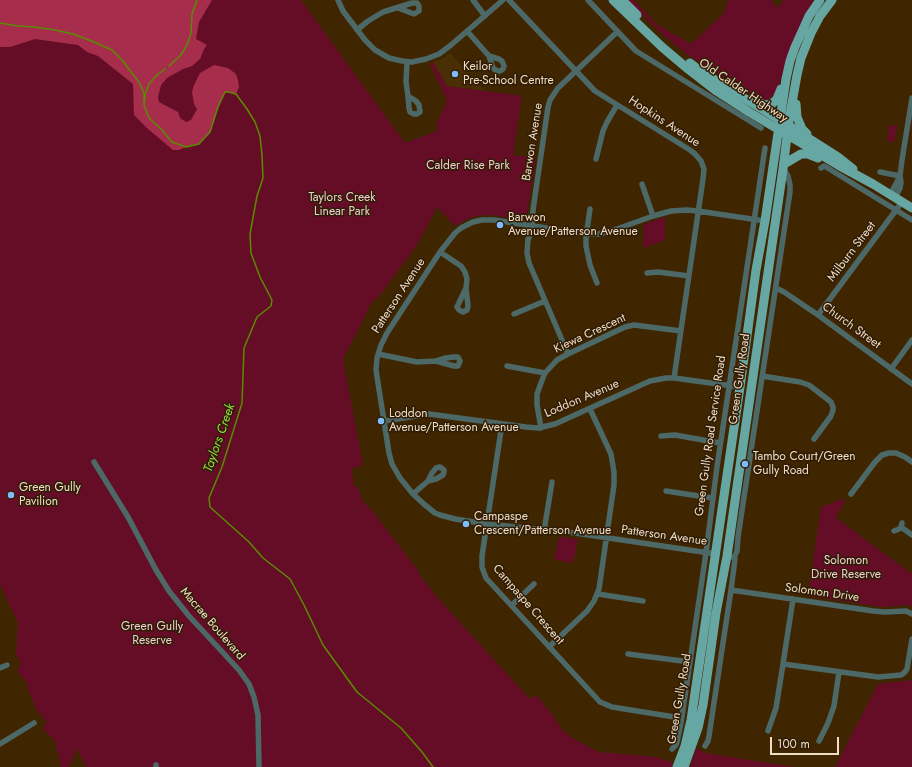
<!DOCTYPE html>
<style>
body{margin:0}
#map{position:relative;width:912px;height:767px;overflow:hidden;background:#3f2500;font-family:Jost,sans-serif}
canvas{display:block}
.scale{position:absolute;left:770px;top:737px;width:69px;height:18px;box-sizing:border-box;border:2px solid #f1dcc5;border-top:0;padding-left:5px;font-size:12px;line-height:14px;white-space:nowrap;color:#f1dcc5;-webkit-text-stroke:3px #301d05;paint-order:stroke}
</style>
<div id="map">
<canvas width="912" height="767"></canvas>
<div class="scale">100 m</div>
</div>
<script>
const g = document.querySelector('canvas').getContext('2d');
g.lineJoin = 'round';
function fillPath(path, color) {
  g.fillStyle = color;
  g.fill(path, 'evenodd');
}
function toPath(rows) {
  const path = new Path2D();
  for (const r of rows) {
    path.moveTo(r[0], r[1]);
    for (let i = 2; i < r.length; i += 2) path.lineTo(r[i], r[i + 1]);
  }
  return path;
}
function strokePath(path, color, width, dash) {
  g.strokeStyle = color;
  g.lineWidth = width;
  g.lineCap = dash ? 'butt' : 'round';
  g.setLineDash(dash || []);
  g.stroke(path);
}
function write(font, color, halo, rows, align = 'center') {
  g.font = font + ' Jost,sans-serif';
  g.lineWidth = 3;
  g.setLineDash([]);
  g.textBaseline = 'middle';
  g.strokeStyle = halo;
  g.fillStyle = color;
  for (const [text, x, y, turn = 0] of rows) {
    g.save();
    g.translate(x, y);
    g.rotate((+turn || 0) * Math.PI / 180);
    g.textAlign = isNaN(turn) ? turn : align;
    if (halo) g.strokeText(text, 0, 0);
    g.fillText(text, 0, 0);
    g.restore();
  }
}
fillPath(toPath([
 [450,53,485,91,447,86,433,62,442,59]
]), '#4a2e04');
fillPath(toPath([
 [0,0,301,0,405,143,437,131,437,123,447,100,430,64,433,62,447,86,522,96,513,155,536,158,526,220,490,215,484,215,470,218,455,226,437,207,417,245,377,299,375,299,368,307,369,308,343,359,363,465,351,469,354,482,352,483,359,490,362,500,374,513,384,526,420,573,419,575,444,605,530,699,536,695,550,712,563,731,571,737,598,752,656,757,674,763,672,767,86,767,77,748,69,767,61,767,55,741,43,729,46,723,46,720,44,720,41,714,38,713,27,688,29,685,17,671,20,666,21,662,16,655,18,623,0,584],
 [627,0,634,0,656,24,691,44,724,13,728,0,771,0,777,8,784,0,814,0,804,17,790,50,778,88,775,95,767,100,759,99,689,56,662,34],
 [889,125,897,126,894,142,887,141],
 [665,217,665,240,643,248,644,224],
 [843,499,845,501,836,518,912,574,912,607,906,605,884,607,876,606,808,596,821,507],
 [559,537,578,539,574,559,573,559,573,563,554,560],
 [912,680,912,767,835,767,878,684],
 [696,748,706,753,711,754,794,767,690,767]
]), '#650d27');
fillPath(toPath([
 [0,0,212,0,199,22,196,39,207,45,204,49,200,59,192,66,183,69,167,78,161,85,158,97,159,102,178,112,180,118,186,122,191,120,197,109,194,104,192,92,194,85,200,73,214,65,228,68,236,74,238,80,239,87,236,94,228,92,225,93,218,107,210,132,199,144,186,147,179,150,173,150,148,129,134,115,133,84,98,56,87,52,78,45,35,39,10,47,0,47]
]), '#a72d4c');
strokePath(toPath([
 [0,23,18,26,35,27,55,30,73,34,94,42,112,50,124,62,128,68,139,82,144,93,144,101],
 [169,66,181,55,187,45,191,33,192,14,197,0],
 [165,69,157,75,149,84,145,95,144,105,149,118,162,130,172,142,186,147,199,144,210,132,218,107,225,92,228,92,236,94,247,109,255,122,260,136,262,155,263,178,257,196,250,234,251,253,260,277,272,300,271,306,257,317,244,348,242,403,222,467,209,498,210,507,249,542,263,558,290,579,304,605,323,645,357,692,401,728,422,752,433,767]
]), '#5a8c01', 1.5);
strokePath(toPath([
 [338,0,343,11,365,40,375,50,389,58,402,61,412,62,426,59,439,54,451,45,503,0],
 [473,0,485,16],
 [509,0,595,91,690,150,695,154,701,161,704,169,703,179,674,378],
 [588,0,636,51,761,128],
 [357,30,368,21,383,12,412,3,417,3,419,6,419,11,414,14,398,8],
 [467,31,489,56],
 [489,56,499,59,502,61,504,66,503,69,500,71,497,71,493,68,489,56],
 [407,62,406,82,408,96],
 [408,96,416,101,419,105,420,112,417,114,414,114,410,112,409,108,408,96],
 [596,159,603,131,607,122,617,105],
 [821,168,824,166,826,167,912,220],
 [880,172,900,176],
 [642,184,653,216],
 [890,195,899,178],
 [895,198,900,188,901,182,900,176,902,160,912,98],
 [590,209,586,237,586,246,590,265,597,283],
 [528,239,527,253,529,263,568,354],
 [528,240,532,230,533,210,548,107,550,100,558,88,617,32],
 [440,252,461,266,465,272,467,279,466,288,468,306,467,310,463,312,459,310,457,307,466,288],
 [647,273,658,272,689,276],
 [776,288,784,292,818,315,912,384],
 [514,314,545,301],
 [818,315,902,202],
 [378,354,417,362,436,361,446,358,454,357,458,357,460,361,458,366,454,366,436,361],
 [507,366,545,373],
 [891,369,912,340],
 [762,376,800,382,809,385,831,402,833,407,833,410,831,416,814,439],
 [384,421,429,414,526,427,538,428,555,424,650,381,666,378,674,378,740,387],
 [502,424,482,556,482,567,486,578,600,702,612,707,681,718],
 [541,428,537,405,537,394,541,383,545,373,557,360,568,354,625,327,634,325,681,331],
 [661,436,675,435,720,443],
 [94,462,128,517,156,570,169,591,189,616,239,670,249,684,254,697,258,715,259,767],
 [666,491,712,498],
 [413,494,428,481,432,473,436,468,440,467,444,470,444,472,443,475,436,479,428,481],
 [851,494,875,462,882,455,889,453,896,453,905,457,912,462],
 [901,527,912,535],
 [544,531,552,482],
 [894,531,899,529,901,527,902,523],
 [716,554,575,533,487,524,455,519,440,515,435,513,425,505,413,494,400,478,392,464,389,453,378,383,376,370,377,358,381,345,387,333,440,252,455,233,461,228,473,222,482,220,494,220,579,233,593,234,599,234,614,230,653,216,671,211,687,210,698,211,765,221],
 [734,558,737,551,738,537,790,192,790,185,788,176,784,169],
 [731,590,873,611,885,612,906,611,912,614],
 [598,594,643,601],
 [512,605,534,584],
 [549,647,587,611,594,601,599,589,614,485,614,472,611,454,590,409],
 [628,654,690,662],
 [783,664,878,677,901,675,904,673,907,669,912,639],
 [0,668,7,665],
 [768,731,776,708,783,664,793,599],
 [819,741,828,723,834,706,839,672],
 [0,744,34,723],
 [705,746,708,741,709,736,731,590,735,559,732,557],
 [672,749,676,745,677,742,681,723,706,553,717,467,765,148],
 [156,765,156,767]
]), '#4c6967', 5.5);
strokePath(toPath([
 [613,0,662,47,688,69,715,90,749,112,838,165,873,184,912,208],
 [622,0,637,15],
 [690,63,698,69,734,92,780,120,838,157,853,169],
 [757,102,765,105,772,104,777,99,781,89],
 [796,104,797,117,802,129,807,134],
 [784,164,801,154,808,154,818,158],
 [677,767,685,746,691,720,740,387,756,270,765,221,786,79,790,61,795,47,809,16,820,0],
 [684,767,698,728,703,705,716,613,727,556,783,169,789,120,797,75,801,58,811,33,820,16,832,0]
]), '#67a7a3', 9);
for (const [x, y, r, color] of [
 [455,74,4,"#81bcfa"],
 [500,225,4,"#81bcfa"],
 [381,421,4,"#81bcfa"],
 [745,464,4,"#81bcfa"],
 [11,495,4,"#81bcfa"],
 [466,524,4,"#81bcfa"]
]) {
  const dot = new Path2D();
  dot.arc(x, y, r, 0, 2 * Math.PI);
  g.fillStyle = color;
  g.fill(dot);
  strokePath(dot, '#301d05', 1.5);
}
write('12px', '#f1dcc5', '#301d05', [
 ["Keilor",463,67],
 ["Pre-School Centre",463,81],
 ["Barwon",508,218],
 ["Avenue/Patterson Avenue",508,232],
 ["Loddon",389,414],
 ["Avenue/Patterson Avenue",389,428],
 ["Tambo Court/Green",753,457],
 ["Gully Road",753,471],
 ["Green Gully",19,488],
 ["Pavilion",19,502],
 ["Campaspe",474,517],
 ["Crescent/Patterson Avenue",474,531]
], 'left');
write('12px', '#f1dcc5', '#301d05', [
 ["Old Calder Highway",743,91,34],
 ["Hopkins Avenue",664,122,33],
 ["Barwon Avenue",533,142,-81],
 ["Milburn Street",852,252,-53],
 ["Patterson Avenue",399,296,-57],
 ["Church Street",851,326,36],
 ["Kiewa Crescent",590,334,-25],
 ["Green Gully Road",740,379,-82],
 ["Loddon Avenue",582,399,-23],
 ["Green Gully Road Service Road",711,436,-82],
 ["Patterson Avenue",664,536,8],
 ["Solomon Drive",822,593,8],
 ["Campaspe Crescent",528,605,49],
 ["Macrae Boulevard",212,624,49],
 ["Green Gully Road",680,699,-80]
]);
write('12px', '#f0cfd3', '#301d05', [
 ["Calder Rise Park",468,166],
 ["Taylors Creek",342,198],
 ["Linear Park",342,212],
 ["Solomon",846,561],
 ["Drive Reserve",846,575],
 ["Green Gully",152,627],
 ["Reserve",152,641]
]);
write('italic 13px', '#97d845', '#301d05', [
 ["Taylors Creek",220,438,-71]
]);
</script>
